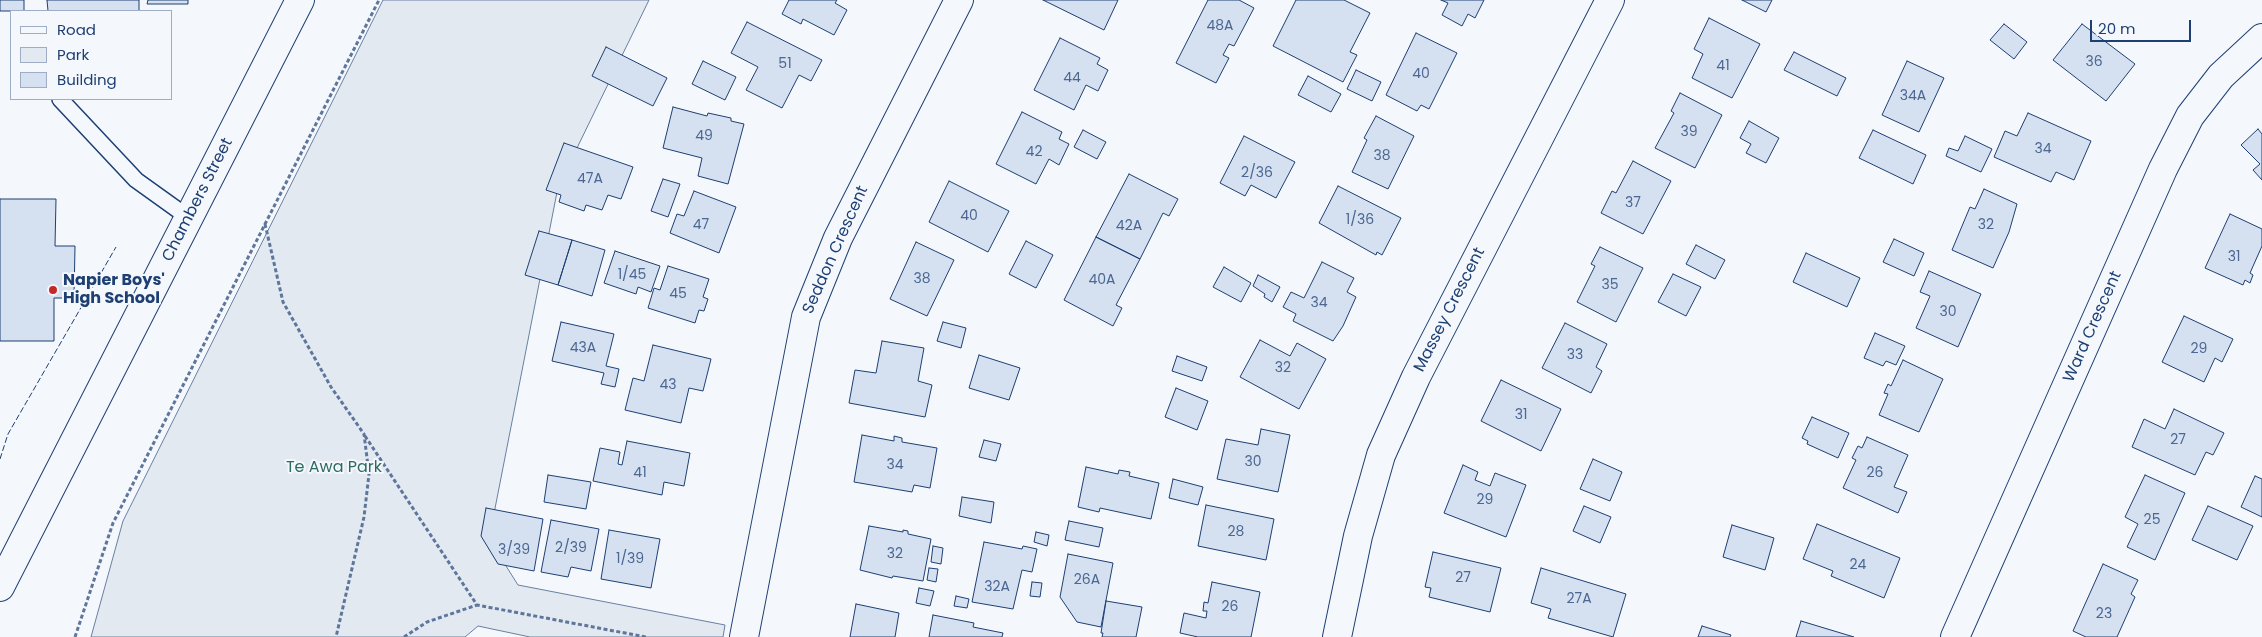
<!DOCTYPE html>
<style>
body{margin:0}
#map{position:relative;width:2262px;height:637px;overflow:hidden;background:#f4f7fb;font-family:Poppins,sans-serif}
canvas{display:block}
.legend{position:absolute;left:10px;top:10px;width:162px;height:90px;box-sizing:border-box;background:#f4f7fb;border:1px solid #9eadc5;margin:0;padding:6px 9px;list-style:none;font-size:15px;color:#1d3f73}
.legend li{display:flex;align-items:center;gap:10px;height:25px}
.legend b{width:25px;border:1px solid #9eadc5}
.scale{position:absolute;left:2090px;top:20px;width:101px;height:22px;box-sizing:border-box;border:2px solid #1d3f73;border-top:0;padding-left:6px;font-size:15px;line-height:18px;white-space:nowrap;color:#1d3f73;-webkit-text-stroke:4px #f4f7fb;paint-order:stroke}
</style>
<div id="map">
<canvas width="2262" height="637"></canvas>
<ul class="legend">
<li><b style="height:6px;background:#f4f7fb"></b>Road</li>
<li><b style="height:14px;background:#e3e9f0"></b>Park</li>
<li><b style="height:14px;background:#d5e0f0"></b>Building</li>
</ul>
<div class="scale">20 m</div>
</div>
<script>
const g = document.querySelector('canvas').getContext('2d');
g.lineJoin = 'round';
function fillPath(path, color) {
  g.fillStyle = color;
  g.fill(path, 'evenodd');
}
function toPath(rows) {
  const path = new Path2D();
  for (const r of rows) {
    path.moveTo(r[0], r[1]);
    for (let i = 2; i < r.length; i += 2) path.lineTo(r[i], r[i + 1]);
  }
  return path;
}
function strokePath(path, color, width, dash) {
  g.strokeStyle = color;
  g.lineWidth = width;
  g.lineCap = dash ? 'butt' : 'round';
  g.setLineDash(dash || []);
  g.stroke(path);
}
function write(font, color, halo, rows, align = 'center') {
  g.font = font + ' Poppins,sans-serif';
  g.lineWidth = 4;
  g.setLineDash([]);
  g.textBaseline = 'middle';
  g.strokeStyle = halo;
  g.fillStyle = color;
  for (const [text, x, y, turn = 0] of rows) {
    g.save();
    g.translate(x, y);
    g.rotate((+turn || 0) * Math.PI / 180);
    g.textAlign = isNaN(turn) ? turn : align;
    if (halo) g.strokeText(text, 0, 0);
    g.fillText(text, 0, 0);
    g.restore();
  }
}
const green = toPath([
 [383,0,649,0,558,187,489,539,518,585,725,625,723,637,530,637,478,626,465,637,91,637,123,521,383,0]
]);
fillPath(green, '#e3e9f0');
strokePath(green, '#687fa3', 1);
const building = toPath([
 [0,0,24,0,24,11,0,11,0,0],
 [47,0,139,0,139,11,48,11,47,0],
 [148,0,188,0,188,4,147,4,148,0],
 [789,0,837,0,835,3,847,10,834,35,803,19,801,24,782,14,789,0],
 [1043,0,1118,0,1104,30,1043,0],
 [1208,0,1239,0,1254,8,1234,46,1229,44,1223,55,1229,58,1216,83,1176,63,1208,0],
 [1296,0,1344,0,1370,13,1350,52,1357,55,1343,82,1273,46,1296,0],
 [1441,0,1484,0,1475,18,1468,14,1462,26,1442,15,1448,3,1441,0],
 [1742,0,1772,0,1766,12,1742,0],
 [1709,18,1760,44,1732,98,1692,78,1703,54,1694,49,1709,18],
 [747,22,822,60,811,81,799,75,782,108,746,90,758,67,731,53,747,22],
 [2004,24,2027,42,2014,59,1990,40,2004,24],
 [2082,24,2135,64,2106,101,2053,60,2082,24],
 [1416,33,1457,53,1429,109,1421,105,1417,111,1386,95,1416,33],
 [1060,38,1100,58,1097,64,1108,70,1098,91,1086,85,1074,110,1034,90,1060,38],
 [606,47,667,78,653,106,592,76,606,47],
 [1794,52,1846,78,1837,96,1784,70,1794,52],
 [703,61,736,77,725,100,692,84,703,61],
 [1907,61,1944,78,1919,132,1882,115,1907,61],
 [1356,70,1381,82,1372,101,1347,89,1356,70],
 [1308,76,1341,94,1331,112,1298,95,1308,76],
 [1680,93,1722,115,1695,168,1655,148,1674,113,1671,111,1680,93],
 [673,107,707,116,708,113,731,118,731,121,744,124,728,184,698,176,702,158,663,148,673,107],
 [1022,112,1062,132,1059,139,1069,144,1059,165,1049,159,1036,184,996,164,1022,112],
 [2028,113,2091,141,2074,180,2056,172,2051,182,1994,157,2005,131,2017,136,2028,113],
 [1376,116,1414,136,1388,189,1352,172,1367,140,1364,138,1376,116],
 [1749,121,1779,138,1766,163,1746,153,1751,144,1740,138,1749,121],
 [2258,129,2262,134,2262,180,2253,170,2260,164,2241,145,2258,129],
 [1083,130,1106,142,1097,159,1074,147,1083,130],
 [1873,130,1926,155,1913,184,1859,158,1873,130],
 [1244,136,1295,162,1276,198,1251,185,1245,196,1220,183,1244,136],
 [1965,136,1992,149,1981,172,1946,156,1949,148,1958,151,1965,136],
 [564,143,633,167,621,199,608,195,602,210,586,205,584,211,559,202,561,195,546,190,564,143],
 [1633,161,1671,181,1643,234,1601,213,1612,191,1616,193,1633,161],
 [1129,174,1178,199,1169,216,1163,213,1140,259,1096,237,1129,174],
 [663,179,680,184,668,217,651,211,663,179],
 [949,181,1009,211,988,252,929,222,949,181],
 [1338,186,1401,218,1382,255,1377,252,1376,255,1319,223,1338,186],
 [1984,189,2017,204,2009,232,1993,268,1952,250,1970,207,1975,209,1984,189],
 [694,191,736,207,719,253,670,233,677,214,684,216,694,191],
 [0,199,56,199,55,246,75,246,74,298,54,298,54,341,0,341,0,199],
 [2230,214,2262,229,2262,246,2250,273,2253,275,2250,283,2245,280,2243,285,2205,268,2230,214],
 [539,231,572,240,558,285,525,275,539,231],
 [1096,237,1140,259,1116,305,1122,308,1113,326,1064,300,1096,237],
 [1894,239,1924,253,1914,276,1883,262,1894,239],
 [572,240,605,250,592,296,558,285,572,240],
 [1026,241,1053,255,1036,288,1009,274,1026,241],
 [916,242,954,260,927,316,890,299,916,242],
 [1696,245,1725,260,1715,279,1686,264,1696,245],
 [1600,247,1643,268,1616,322,1577,302,1595,266,1591,264,1600,247],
 [615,251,660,266,651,292,638,287,636,294,604,283,615,251],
 [1806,253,1860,278,1847,307,1793,282,1806,253],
 [1322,262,1354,278,1347,292,1356,297,1343,326,1333,341,1293,321,1296,314,1283,307,1291,292,1304,298,1322,262],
 [668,266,709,279,703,297,708,299,704,311,699,310,695,323,648,308,654,288,660,290,668,266],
 [1224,267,1251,283,1241,302,1213,287,1224,267],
 [1929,271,1981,294,1958,347,1916,328,1930,296,1920,292,1929,271],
 [1673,274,1701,287,1686,316,1658,302,1673,274],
 [1258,275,1280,287,1272,302,1264,297,1265,294,1253,286,1258,275],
 [2184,316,2233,339,2222,362,2215,358,2204,382,2162,362,2184,316],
 [561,322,614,334,606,366,619,369,615,387,601,384,604,373,552,361,561,322],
 [943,322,966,328,961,348,937,341,943,322],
 [1565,323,1607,344,1596,367,1602,371,1591,393,1542,368,1565,323],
 [1875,333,1905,346,1896,365,1886,361,1883,366,1864,358,1875,333],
 [1260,340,1290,356,1297,343,1326,359,1299,409,1240,377,1260,340],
 [882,341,924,348,918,381,932,385,925,417,849,403,855,370,876,373,882,341],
 [653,345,711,359,703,391,689,388,681,423,625,410,633,378,644,381,653,345],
 [979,355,1020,368,1009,400,969,388,979,355],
 [1177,356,1207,367,1202,381,1172,371,1177,356],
 [1903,360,1943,379,1919,432,1879,415,1888,394,1884,393,1888,384,1891,386,1903,360],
 [1501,380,1561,409,1541,451,1481,421,1501,380],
 [1176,388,1208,401,1197,430,1165,417,1176,388],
 [2174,409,2224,433,2213,455,2206,452,2195,475,2132,447,2144,419,2165,429,2174,409],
 [1812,417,1849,433,1838,458,1807,444,1808,441,1802,438,1812,417],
 [1261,429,1290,435,1278,492,1217,479,1226,439,1258,445,1261,429],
 [862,435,894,441,894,436,902,438,902,442,937,448,930,488,914,485,912,492,854,482,862,435],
 [1867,437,1908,455,1894,487,1907,492,1898,513,1843,488,1856,460,1852,458,1858,446,1862,448,1867,437],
 [984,440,1001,444,996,461,979,457,984,440],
 [627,441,690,453,684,486,664,482,662,495,593,481,600,448,620,452,618,464,622,465,627,441],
 [1593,459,1622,472,1610,501,1580,489,1593,459],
 [1463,465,1478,472,1475,480,1490,486,1495,473,1526,485,1506,537,1444,513,1463,465],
 [1086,467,1118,474,1119,470,1130,472,1129,476,1159,483,1151,519,1100,508,1099,512,1078,507,1086,467],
 [548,475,591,482,586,509,544,502,548,475],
 [2145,475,2185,493,2155,560,2127,547,2138,524,2125,517,2145,475],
 [2255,476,2262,479,2262,517,2241,507,2255,476],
 [1173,479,1203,487,1198,505,1169,498,1173,479],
 [962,497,994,502,991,523,959,516,962,497],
 [1206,505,1274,519,1266,560,1198,546,1206,505],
 [1584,506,1611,517,1600,543,1573,531,1584,506],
 [2208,506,2253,526,2237,560,2192,540,2208,506],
 [486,508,543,519,534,571,498,564,481,536,486,508],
 [551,520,599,529,591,571,571,567,568,577,541,572,551,520],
 [1069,521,1103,528,1099,547,1065,540,1069,521],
 [1817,524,1900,558,1884,598,1831,576,1833,571,1803,559,1817,524],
 [1732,525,1774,538,1765,570,1723,557,1732,525],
 [869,526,903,532,903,530,908,531,908,534,931,539,923,581,893,576,892,578,860,570,869,526],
 [609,530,660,539,651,588,601,579,609,530],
 [1036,532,1049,535,1047,546,1034,542,1036,532],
 [984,542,1022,549,1023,546,1037,549,1032,572,1022,570,1013,609,972,602,984,542],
 [933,546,943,548,941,564,931,562,933,546],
 [1433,552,1501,568,1490,612,1429,597,1431,588,1425,587,1433,552],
 [1068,554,1113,563,1101,627,1077,622,1060,597,1068,554],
 [2103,564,2138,580,2131,594,2135,597,2117,637,2086,637,2073,631,2103,564],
 [929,568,938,569,936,582,927,580,929,568],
 [1541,568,1626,594,1613,637,1548,618,1551,609,1531,603,1541,568],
 [1032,582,1042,583,1040,597,1030,596,1032,582],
 [1212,582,1260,592,1251,637,1198,637,1180,633,1184,613,1206,618,1207,611,1203,611,1204,602,1208,603,1212,582],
 [919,588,934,591,930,606,916,603,919,588],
 [956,596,969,599,967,608,954,606,956,596],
 [1106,601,1142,607,1136,637,1102,637,1103,633,1101,633,1106,601],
 [856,604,899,613,895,637,850,637,856,604],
 [933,615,974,623,973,627,1003,633,1002,637,929,637,933,615],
 [1801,621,1854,637,1796,637,1801,621],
 [1702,626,1731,635,1730,637,1698,637,1702,626]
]);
fillPath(building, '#d5e0f0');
strokePath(building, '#1d3f73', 1);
const lane = toPath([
 [60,99,136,180,189,218]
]);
const street = toPath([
 [744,637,806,317,838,238,959,0],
 [1337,637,1358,536,1381,455,1416,377,1610,0],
 [1955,637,2163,169,2190,116,2221,76,2262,38]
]);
const secondary = toPath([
 [0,587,300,0]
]);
strokePath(lane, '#1d3f73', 18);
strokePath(street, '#1d3f73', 30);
strokePath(secondary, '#1d3f73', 30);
strokePath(toPath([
 [265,224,283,302,331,387,364,434,369,474,364,517,336,637],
 [365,436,477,605,646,637],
 [75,637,113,523,379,0],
 [404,637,427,622,477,605]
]), '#5e769c', 3, [4, 2.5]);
strokePath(lane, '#f4f7fb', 15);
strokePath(street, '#f4f7fb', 28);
strokePath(secondary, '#f4f7fb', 28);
strokePath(toPath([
 [0,459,8,434,116,247]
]), '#1d3f73', 1, [6, 2.5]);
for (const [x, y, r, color] of [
 [53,290,5,"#c62828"]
]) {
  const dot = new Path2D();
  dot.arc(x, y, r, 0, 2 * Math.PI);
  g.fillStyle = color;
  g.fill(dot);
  strokePath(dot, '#f4f7fb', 2);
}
write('14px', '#4b6792', null, [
 ["48A",1220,26],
 ["36",2094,62],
 ["51",785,64],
 ["41",1723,66],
 ["40",1421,74],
 ["44",1072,78],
 ["34A",1913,96],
 ["39",1689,132],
 ["49",704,136],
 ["34",2043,149],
 ["42",1034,152],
 ["38",1382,156],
 ["2/36",1257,173],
 ["47A",590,179],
 ["37",1633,203],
 ["40",969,216],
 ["1/36",1360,220],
 ["47",701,225],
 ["32",1986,225],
 ["42A",1129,226],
 ["31",2234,257],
 ["1/45",632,275],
 ["38",922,279],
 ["40A",1102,280],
 ["35",1610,285],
 ["45",678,294],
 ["34",1319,303],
 ["30",1948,312],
 ["43A",583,348],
 ["29",2199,349],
 ["33",1575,355],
 ["32",1283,368],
 ["43",668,385],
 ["31",1521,415],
 ["27",2178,440],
 ["30",1253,462],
 ["34",895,465],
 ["41",640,473],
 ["26",1875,473],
 ["29",1485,500],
 ["25",2152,520],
 ["28",1236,532],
 ["2/39",571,548],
 ["3/39",514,550],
 ["32",895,554],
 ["1/39",630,559],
 ["24",1858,565],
 ["27",1463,578],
 ["26A",1087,580],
 ["32A",997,587],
 ["27A",1579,599],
 ["26",1230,607],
 ["23",2104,614]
]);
write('16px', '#1d3f73', '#f4f7fb', [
 ["Chambers Street",198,200,-63],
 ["Seddon Crescent",836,250,-66],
 ["Massey Crescent",1450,310,-63],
 ["Ward Crescent",2093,327,-66]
]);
write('bold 16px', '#1d3f73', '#f4f7fb', [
 ["Napier Boys'",63,281],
 ["High School",63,299]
], 'left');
write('16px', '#2c6c60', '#f4f7fb', [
 ["Te Awa Park",334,468]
]);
</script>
